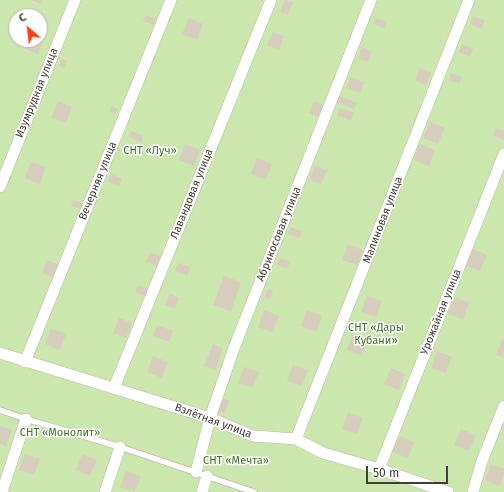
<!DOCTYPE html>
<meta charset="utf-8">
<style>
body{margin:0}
#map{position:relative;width:504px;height:492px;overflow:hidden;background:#f2eee4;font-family:"Fira Sans",sans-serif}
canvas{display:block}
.north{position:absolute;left:8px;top:8px;width:40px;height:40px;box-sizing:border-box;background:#fff;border:1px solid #b4b2ae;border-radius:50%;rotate:332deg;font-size:11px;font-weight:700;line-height:16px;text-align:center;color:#443f34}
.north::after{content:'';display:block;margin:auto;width:14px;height:18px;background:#fa3e14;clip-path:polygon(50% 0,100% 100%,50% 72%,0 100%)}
.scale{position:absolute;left:366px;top:466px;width:82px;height:18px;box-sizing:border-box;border:2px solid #443f34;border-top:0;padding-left:5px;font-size:12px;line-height:14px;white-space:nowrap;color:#443f34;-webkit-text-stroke:3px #fff;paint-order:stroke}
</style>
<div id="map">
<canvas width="504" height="492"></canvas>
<div class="north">С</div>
<div class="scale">50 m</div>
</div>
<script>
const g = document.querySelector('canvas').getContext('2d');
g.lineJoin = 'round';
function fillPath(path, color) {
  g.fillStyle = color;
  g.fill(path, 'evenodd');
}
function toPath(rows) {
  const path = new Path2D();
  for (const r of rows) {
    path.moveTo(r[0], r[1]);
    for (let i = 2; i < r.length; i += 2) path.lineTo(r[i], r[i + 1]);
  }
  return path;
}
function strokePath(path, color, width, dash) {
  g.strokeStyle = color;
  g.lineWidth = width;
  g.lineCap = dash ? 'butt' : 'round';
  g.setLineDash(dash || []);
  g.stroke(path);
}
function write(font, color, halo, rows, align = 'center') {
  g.font = font + ' "Fira Sans",sans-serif';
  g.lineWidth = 3;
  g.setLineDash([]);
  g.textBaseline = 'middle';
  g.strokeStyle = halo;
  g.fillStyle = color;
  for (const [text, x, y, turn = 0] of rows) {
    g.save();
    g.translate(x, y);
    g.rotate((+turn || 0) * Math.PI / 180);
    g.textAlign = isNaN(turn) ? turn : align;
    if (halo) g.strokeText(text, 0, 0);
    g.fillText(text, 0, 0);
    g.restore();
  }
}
fillPath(toPath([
 [0,0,504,0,504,492,0,492],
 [16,16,40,16,40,40,16,40]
]), '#cbe7ad');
fillPath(toPath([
 [31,0,43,0,41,4],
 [285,0,293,2,288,15,280,12],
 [145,15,156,19,154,25,143,21],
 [473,16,485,20,482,29,470,24],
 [189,18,203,24,197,40,182,34],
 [376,18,386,22,384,28,374,24],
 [273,32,284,36,279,50,267,45],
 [40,36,44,38,38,54,23,48,27,40,40,40],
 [462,44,473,49,470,57,459,52],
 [362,47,372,51,368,62,358,58],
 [62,59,67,61,64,68,59,66],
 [420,68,431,73,426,85,415,81],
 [451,73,462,77,459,84,449,80],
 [350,77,364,82,360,93,346,88],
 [339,96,357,103,354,109,337,102],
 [58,101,72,107,66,123,51,118],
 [314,101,324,105,319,117,309,113],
 [111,106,118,109,116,114,109,112],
 [340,108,354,113,351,121,337,115],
 [430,122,445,128,438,144,423,138],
 [495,128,504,131,504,140,493,135],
 [131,131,143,135,141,142,129,137],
 [185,144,200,150,194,166,179,160],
 [420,144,435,150,429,166,414,160],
 [257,158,272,164,266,180,251,174],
 [31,162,46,167,40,184,25,178],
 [315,166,327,170,321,184,309,180],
 [111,174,122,179,119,186,108,182],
 [73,200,83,204,81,209,71,206],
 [290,227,302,231,299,238,287,234],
 [348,245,363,250,357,265,342,260],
 [472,249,487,255,480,271,466,265],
 [150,252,162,257,158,267,146,262],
 [280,258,290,262,287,269,277,265],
 [47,260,60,265,55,278,42,273],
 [178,263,190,267,187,276,175,271],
 [224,276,241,282,231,311,213,305],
 [138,285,148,289,145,296,135,292],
 [268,289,273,291,270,300,264,298],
 [170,294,179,298,175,309,165,305],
 [367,296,382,301,376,317,361,312],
 [455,297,469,303,463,319,448,314],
 [264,310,279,316,272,332,258,327],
 [307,310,322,316,316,332,301,326],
 [119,318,132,323,126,338,113,333],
 [157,325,173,331,169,342,153,336],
 [51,328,66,334,60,350,45,344],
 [353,334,368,339,362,356,347,350],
 [502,339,504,340,504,358,496,355],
 [213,344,223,348,215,370,204,366],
 [437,351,452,357,446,373,431,368],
 [153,356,168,362,162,378,147,372],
 [293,365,308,370,302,386,287,381],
 [244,367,259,372,252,388,238,383],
 [391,368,405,374,399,390,384,384],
 [220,398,229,401,225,413,216,411],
 [348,413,363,418,357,434,342,429],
 [0,426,12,430,6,446,0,444],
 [461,429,476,435,469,451,454,445],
 [400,436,414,442,408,458,393,452],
 [25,454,40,459,34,475,19,470],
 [82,454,97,460,90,476,76,470],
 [491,464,504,469,504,475,500,486,485,480],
 [126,471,141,476,135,492,120,487]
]), '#d7cdbd');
const service = toPath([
 [0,410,26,419,120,447,254,492]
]);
const minor = toPath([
 [0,187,75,0],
 [0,353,210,418,253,436,296,439,323,453,379,469,448,492],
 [25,362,171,0],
 [114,388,271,0],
 [296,439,469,0],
 [379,469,504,154],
 [196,472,210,418,234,348,371,0],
 [2,492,26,419],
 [105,492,120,447],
 [202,492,207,476],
 [473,492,482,461,504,406]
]);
strokePath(service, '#c1b9aa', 7);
strokePath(minor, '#c1b9aa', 12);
strokePath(service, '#fff', 5.5);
strokePath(minor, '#fff', 11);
write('11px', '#443f34', '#fff', [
 ["Изумрудная улица",37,93,-68],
 ["Вечерняя улица",98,181,-68],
 ["Лавандовая улица",192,194,-68],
 ["Малиновая улица",383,220,-69],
 ["Абрикосовая улица",279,234,-68],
 ["Урожайная улица",441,312,-68],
 ["Взлётная улица",213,421,20]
]);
write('11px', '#437628', '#fff', [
 ["СНТ «Луч»",150,151],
 ["СНТ «Дары",376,328],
 ["Кубани»",376,341],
 ["СНТ «Монолит»",60,433],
 ["СНТ «Мечта»",236,461]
]);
</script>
